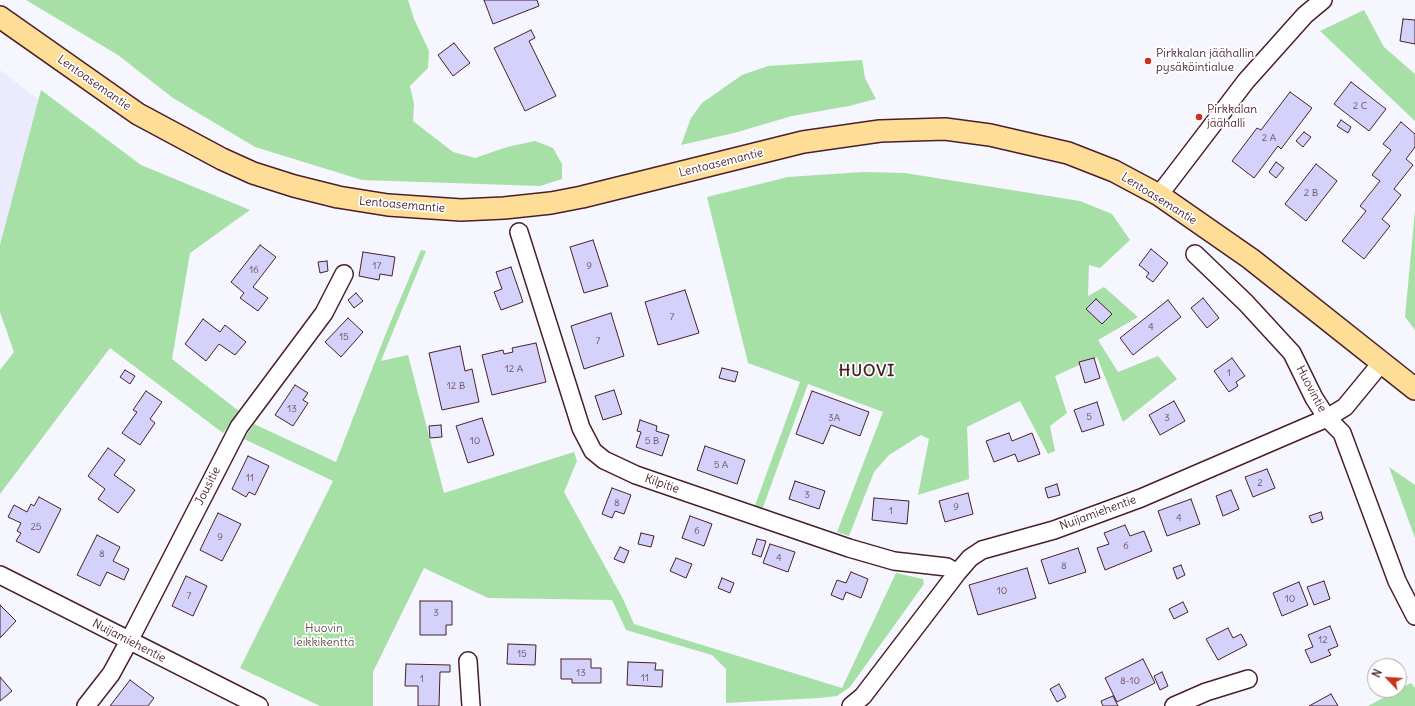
<!DOCTYPE html>
<meta charset="utf-8">
<style>
body{margin:0}
#map{position:relative;width:1415px;height:706px;overflow:hidden;background:#f6f6fe;font-family:Delius,sans-serif}
canvas{display:block}
.north{position:absolute;left:1367px;top:658px;width:40px;height:40px;box-sizing:border-box;background:#fff;border:1px solid #b7a5aa;border-radius:50%;rotate:295deg;font-size:11px;font-weight:700;line-height:16px;text-align:center;color:#4a1f2b}
.north::after{content:'';display:block;margin:auto;width:14px;height:18px;background:#c8321e;clip-path:polygon(50% 0,100% 100%,50% 72%,0 100%)}
</style>
<div id="map">
<canvas width="1415" height="706"></canvas>
<div class="north">N</div>
</div>
<script>
const g = document.querySelector('canvas').getContext('2d');
g.lineJoin = 'round';
function fillPath(path, color) {
  g.fillStyle = color;
  g.fill(path, 'evenodd');
}
function toPath(rows) {
  const path = new Path2D();
  for (const r of rows) {
    path.moveTo(r[0], r[1]);
    for (let i = 2; i < r.length; i += 2) path.lineTo(r[i], r[i + 1]);
  }
  return path;
}
function strokePath(path, color, width, dash) {
  g.strokeStyle = color;
  g.lineWidth = width;
  g.lineCap = dash ? 'butt' : 'round';
  g.setLineDash(dash || []);
  g.stroke(path);
}
function write(font, color, halo, rows, align = 'center') {
  g.font = font + ' Delius,sans-serif';
  g.lineWidth = 3.5;
  g.setLineDash([]);
  g.textBaseline = 'middle';
  g.strokeStyle = halo;
  g.fillStyle = color;
  for (const [text, x, y, turn = 0] of rows) {
    g.save();
    g.translate(x, y);
    g.rotate((+turn || 0) * Math.PI / 180);
    g.textAlign = isNaN(turn) ? turn : align;
    if (halo) g.strokeText(text, 0, 0);
    g.fillText(text, 0, 0);
    g.restore();
  }
}
fillPath(toPath([
 [0,70,39,100,0,245]
]), '#ecebfd');
fillPath(toPath([
 [26,0,408,0,414,19,429,51,428,68,410,86,414,104,413,121,453,152,475,158,507,147,535,141,553,148,562,164,562,179,540,186,362,180,255,147,173,98,118,55],
 [1364,10,1384,47,1415,74,1415,121,1320,31],
 [862,60,865,78,876,99,849,106,792,116,734,133,681,145,691,118,702,103,742,75,768,66],
 [41,90,141,165,250,210,190,253,172,359,240,412,223,433,110,348,0,494,0,370,14,352,0,312,0,245],
 [863,172,905,173,1080,201,1112,214,1130,240,1100,268,1089,265,1088,296,1104,287,1138,317,1098,340,1118,372,1158,356,1177,379,1123,422,1097,357,1055,376,1067,413,1050,426,1055,451,1048,454,1020,401,967,427,969,479,918,495,929,439,921,435,889,455,874,472,849,536,837,532,883,412,808,384,762,510,754,508,800,382,748,363,707,197,788,177],
 [1415,210,1415,330,1405,317],
 [421,250,426,251,381,361,408,355,444,493,574,452,577,461,564,492,623,599,634,624,842,688,896,573,923,579,924,584,850,687,837,696,819,698,726,703,726,669,712,655,626,630,612,600,488,598,424,568,373,672,373,706,320,706,240,668,333,481,244,439,254,424,336,462,388,328],
 [1389,467,1415,485,1415,538],
 [1411,683,1415,688,1415,706,1368,706]
]), '#a6e0a6');
const building = toPath([
 [484,0,537,0,539,6,493,24,484,0],
 [1403,19,1415,20,1415,44,1400,41,1403,19],
 [531,30,535,38,529,41,556,96,525,111,494,48,531,30],
 [454,43,470,63,453,76,438,55,454,43],
 [1351,82,1386,109,1369,131,1334,104,1351,82],
 [1290,92,1312,108,1281,149,1278,146,1254,178,1232,161,1257,128,1261,130,1290,92],
 [1341,120,1351,127,1348,133,1337,126,1341,120],
 [1401,122,1415,134,1415,147,1406,159,1413,165,1394,189,1401,195,1382,219,1390,226,1364,259,1342,241,1366,211,1360,206,1380,181,1372,175,1391,150,1383,144,1401,122],
 [1304,132,1311,137,1303,147,1296,141,1304,132],
 [1276,162,1284,168,1276,178,1269,172,1276,162],
 [1316,164,1337,181,1306,221,1285,204,1316,164],
 [593,240,608,286,584,293,570,247,593,240],
 [260,245,276,257,253,287,268,298,258,311,240,298,244,293,231,282,260,245],
 [1151,249,1168,263,1153,282,1146,277,1149,273,1139,265,1151,249],
 [363,252,395,257,392,276,380,274,379,280,359,276,363,252],
 [327,261,328,271,320,273,318,262,327,261],
 [511,267,523,302,501,310,494,292,502,289,496,272,511,267],
 [685,290,699,333,658,345,645,302,685,290],
 [356,293,363,301,354,308,348,300,356,293],
 [1203,298,1219,318,1207,328,1191,308,1203,298],
 [1096,299,1112,314,1102,324,1086,309,1096,299],
 [1168,300,1181,317,1133,355,1120,338,1168,300],
 [611,313,624,356,584,369,571,326,611,313],
 [348,318,363,332,341,357,325,342,348,318],
 [203,319,220,332,225,325,246,342,235,355,219,344,206,361,185,344,203,319],
 [536,343,546,382,492,395,482,355,503,350,504,354,513,352,512,348,536,343],
 [460,346,465,371,472,369,479,402,442,410,429,353,460,346],
 [1094,358,1100,378,1085,383,1079,362,1094,358],
 [1232,358,1245,376,1236,382,1238,386,1229,392,1214,371,1232,358],
 [722,368,738,372,735,382,719,378,722,368],
 [125,370,135,376,130,384,120,377,125,370],
 [295,385,308,393,303,400,308,403,293,426,275,415,295,385],
 [614,390,622,414,603,420,595,396,614,390],
 [146,391,162,402,150,419,155,423,140,445,122,433,137,412,133,410,146,391],
 [812,391,869,412,860,436,831,425,823,444,796,434,812,391],
 [1174,401,1185,421,1160,435,1149,415,1174,401],
 [1097,402,1104,425,1082,432,1074,410,1097,402],
 [482,418,494,455,468,463,456,426,482,418],
 [640,420,657,426,656,431,669,435,662,456,636,447,641,432,637,431,640,420],
 [441,425,442,437,430,438,429,426,441,425],
 [1009,433,1012,441,1032,433,1040,454,1018,462,1015,454,994,462,986,441,1009,433],
 [705,446,745,460,737,484,697,470,705,446],
 [108,448,125,460,114,475,135,490,118,513,98,499,105,489,88,476,108,448],
 [248,456,269,466,255,495,249,492,246,497,232,489,248,456],
 [1267,469,1275,488,1253,497,1245,477,1267,469],
 [795,481,825,491,819,509,789,499,795,481],
 [1057,484,1060,495,1048,498,1045,488,1057,484],
 [612,488,631,495,624,514,615,511,612,518,602,514,612,488],
 [1231,490,1239,509,1223,516,1216,496,1231,490],
 [968,493,973,514,945,522,939,501,968,493],
 [39,497,61,509,39,553,16,541,21,533,17,531,21,523,8,517,14,505,27,512,31,504,34,506,39,497],
 [874,498,909,501,907,524,872,520,874,498],
 [1191,499,1200,524,1167,536,1158,511,1191,499],
 [1321,512,1323,519,1312,523,1309,516,1321,512],
 [218,513,241,524,222,561,200,550,218,513],
 [690,516,712,524,704,546,682,538,690,516],
 [1125,525,1130,536,1144,531,1152,551,1105,570,1097,548,1109,544,1104,533,1125,525],
 [641,533,654,536,651,547,638,544,641,533],
 [97,535,120,547,113,561,129,569,124,580,107,572,100,586,77,575,97,535],
 [757,539,766,541,761,557,752,554,757,539],
 [770,544,795,552,788,572,763,563,770,544],
 [620,547,629,551,624,563,614,559,620,547],
 [1078,548,1086,572,1049,584,1041,560,1078,548],
 [676,558,692,564,686,578,670,571,676,558],
 [1181,565,1185,575,1177,579,1173,568,1181,565],
 [1027,568,1036,598,978,615,969,585,1027,568],
 [851,572,868,579,861,598,846,592,843,600,831,595,837,580,846,583,851,572],
 [186,576,207,586,193,616,172,606,186,576],
 [722,578,734,583,730,593,718,588,722,578],
 [1324,581,1330,599,1314,605,1307,587,1324,581],
 [1299,582,1308,605,1282,616,1273,593,1299,582],
 [420,601,452,601,452,625,446,625,446,635,420,635,420,601],
 [1183,602,1188,612,1174,619,1169,609,1183,602],
 [0,605,16,621,0,638,0,605],
 [1330,626,1338,646,1328,650,1331,655,1311,663,1305,650,1313,647,1308,635,1330,626],
 [1228,628,1233,638,1241,634,1247,645,1218,660,1206,639,1228,628],
 [508,644,536,645,535,665,507,664,508,644],
 [561,659,591,659,591,668,601,668,601,683,572,683,572,679,561,679,561,659],
 [1143,659,1155,683,1117,702,1105,678,1143,659],
 [628,662,656,663,655,670,663,670,662,687,627,685,628,662],
 [406,664,450,665,450,672,440,672,439,706,418,706,418,686,405,686,406,664],
 [1162,672,1168,686,1160,690,1154,676,1162,672],
 [0,677,12,691,0,701,0,677],
 [130,680,154,698,148,706,110,706,130,680],
 [1059,684,1066,697,1057,702,1050,689,1059,684],
 [1331,694,1338,706,1309,706,1331,694],
 [1113,696,1118,706,1103,706,1101,701,1113,696]
]);
fillPath(building, '#d4d1fa');
strokePath(building, '#4a1f2b', 1);
const minor = toPath([
 [1159,195,1246,81,1305,15,1323,0],
 [519,232,581,428,593,451,604,460,636,475,849,548,894,561,947,567,957,573],
 [1195,254,1246,303,1292,353,1314,398,1327,418,1342,433,1397,581,1415,616],
 [0,575,259,706],
 [468,661,471,706],
 [86,706,111,674,129,641,239,427,324,313,344,274],
 [851,706,863,696,957,573,970,558,982,550,1054,530,1141,498,1327,418,1345,407,1382,362],
 [1174,706,1206,692,1248,679]
]);
const major = toPath([
 [0,17,138,114,222,159,253,173,294,186,338,197,388,205,461,210,504,208,551,203,582,197,803,142,880,131,945,129,990,135,1068,153,1114,171,1159,195,1251,259,1415,389]
]);
strokePath(minor, '#4a1f2b', 20);
strokePath(major, '#4a1f2b', 24);
strokePath(minor, '#fff', 17);
strokePath(major, '#fedd96', 21);
for (const [x, y, r, color] of [
 [1148,61,4,"#c8321e"],
 [1199,117,4,"#c8321e"]
]) {
  const dot = new Path2D();
  dot.arc(x, y, r, 0, 2 * Math.PI);
  g.fillStyle = color;
  g.fill(dot);
  strokePath(dot, '#fff', 1.5);
}
write('10px', '#6c4c5f', null, [
 ["2 C",1360,106],
 ["2 A",1269,138],
 ["2 B",1311,193],
 ["17",377,266],
 ["9",589,266],
 ["16",254,270],
 ["7",672,317],
 ["4",1151,327],
 ["15",344,337],
 ["7",598,341],
 ["12 A",514,369],
 ["1",1229,373],
 ["12 B",456,386],
 ["13",292,409],
 ["5",1089,417],
 ["3A",834,418],
 ["3",1167,418],
 ["10",475,441],
 ["5 B",652,441],
 ["5 A",721,465],
 ["11",250,478],
 ["2",1260,483],
 ["3",807,495],
 ["8",617,503],
 ["9",956,507],
 ["1",891,511],
 ["4",1179,518],
 ["25",36,527],
 ["6",697,531],
 ["9",220,537],
 ["6",1126,546],
 ["8",102,554],
 ["4",779,558],
 ["8",1064,566],
 ["10",1002,591],
 ["7",189,596],
 ["10",1290,599],
 ["3",436,613],
 ["12",1323,640],
 ["15",522,654],
 ["13",581,673],
 ["11",645,678],
 ["1",422,679],
 ["8-10",1130,681]
]);
write('12px', '#4a1f2b', '#fff', [
 ["Pirkkalan jäähallin",1156,54],
 ["pysäköintialue",1156,68],
 ["Pirkkalan",1207,110],
 ["jäähalli",1207,124]
], 'left');
write('12px', '#4a1f2b', '#fff', [
 ["Lentoasemantie",94,83,35],
 ["Lentoasemantie",721,163,-14],
 ["Lentoasemantie",1159,199,32],
 ["Lentoasemantie",402,205,5],
 ["Huovintie",1311,389,62],
 ["Kilpitie",662,484,19],
 ["Jousitie",208,486,-63],
 ["Nuijamiehentie",1098,513,-20],
 ["Nuijamiehentie",129,641,27]
]);
write('12px', '#665950', '#fff', [
 ["Huovin",324,629],
 ["leikkikenttä",324,643]
]);
g.letterSpacing = '1px';
write('bold 16px', '#4a1f2b', '#fff', [
 ["HUOVI",867,371]
]);
g.letterSpacing = '0px';
</script>
